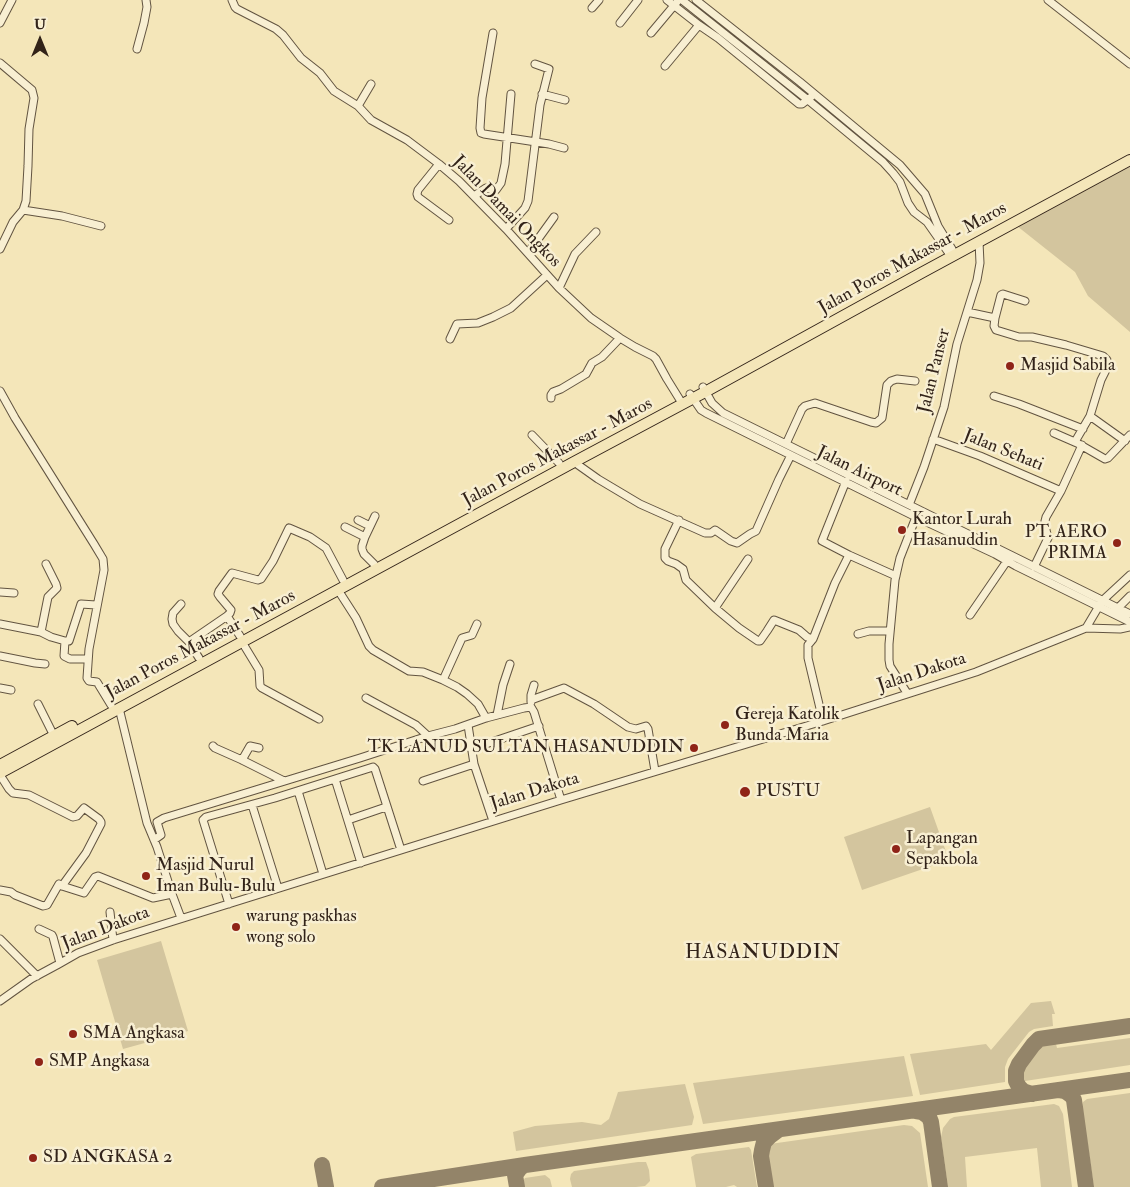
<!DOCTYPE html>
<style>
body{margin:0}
#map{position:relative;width:1130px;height:1187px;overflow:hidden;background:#f4e6b9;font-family:"IM FELL Double Pica",serif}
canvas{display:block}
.north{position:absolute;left:15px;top:15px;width:50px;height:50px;-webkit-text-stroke:4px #f8efd2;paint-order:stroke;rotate:0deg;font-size:14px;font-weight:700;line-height:20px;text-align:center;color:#322319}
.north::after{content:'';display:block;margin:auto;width:18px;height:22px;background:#322319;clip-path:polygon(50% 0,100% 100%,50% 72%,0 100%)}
</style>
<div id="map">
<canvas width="1130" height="1187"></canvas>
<div class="north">U</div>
</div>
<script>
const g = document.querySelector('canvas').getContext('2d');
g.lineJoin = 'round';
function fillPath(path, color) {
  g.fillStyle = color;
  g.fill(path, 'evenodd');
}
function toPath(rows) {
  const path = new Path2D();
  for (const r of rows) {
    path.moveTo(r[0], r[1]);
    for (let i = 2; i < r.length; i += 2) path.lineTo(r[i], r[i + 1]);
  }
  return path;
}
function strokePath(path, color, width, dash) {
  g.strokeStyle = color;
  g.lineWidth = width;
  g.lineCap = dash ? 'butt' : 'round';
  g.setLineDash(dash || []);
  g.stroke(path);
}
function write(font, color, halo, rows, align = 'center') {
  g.font = font + ' "IM FELL Double Pica",serif';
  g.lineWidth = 5;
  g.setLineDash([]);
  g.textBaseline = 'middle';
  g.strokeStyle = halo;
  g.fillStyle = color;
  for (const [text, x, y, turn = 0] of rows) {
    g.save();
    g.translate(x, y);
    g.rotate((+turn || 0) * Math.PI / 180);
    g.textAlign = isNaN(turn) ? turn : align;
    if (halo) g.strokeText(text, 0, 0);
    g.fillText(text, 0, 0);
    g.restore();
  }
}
fillPath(toPath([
 [1130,165,1130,332,1088,296,1075,272,1017,226],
 [930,807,949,860,862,890,844,837],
 [161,941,188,1031,123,1049,97,960],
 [1051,1001,1055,1014,1052,1014,1053,1026,1034,1029,1029,1032,1008,1059,1005,1067,1005,1082,920,1095,910,1054,986,1044,991,1050,1031,1003],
 [1130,1038,1130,1065,1025,1081,1023,1077,1023,1071,1029,1059,1037,1046,1056,1044,1057,1048],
 [904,1056,913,1096,703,1124,693,1083],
 [685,1084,694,1117,692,1125,516,1151,513,1132,535,1126,582,1122,601,1125,609,1119,618,1092],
 [1130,1093,1130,1187,1094,1187,1082,1107,1083,1102,1087,1099],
 [1054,1104,1059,1106,1063,1114,1072,1187,1041,1187,1037,1148,965,1157,967,1187,948,1187,941,1137,943,1128,950,1119,954,1117],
 [904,1125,912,1126,920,1133,928,1187,769,1187,765,1160,766,1153,770,1144],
 [749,1147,751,1150,757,1187,737,1187,734,1185,726,1187,696,1187,691,1157,696,1154],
 [638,1162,646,1162,649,1170,650,1181,645,1186,636,1187,572,1187,570,1179,571,1174,574,1171],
 [545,1175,550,1179,552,1187,521,1187,521,1184,525,1178]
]), '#d3c59e');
strokePath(toPath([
 [1059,1090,1065,1091,1068,1093,1072,1096,1074,1100,1086,1187],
 [1032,1094,1023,1091,1019,1087,1016,1081,1016,1071,1019,1064,1033,1045,1039,1039,1130,1026],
 [916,1111,922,1112,929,1117,931,1122,940,1187],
 [322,1165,326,1187],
 [382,1187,525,1165,1130,1080],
 [517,1187,515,1175,520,1168,525,1165],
 [766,1187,761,1156,762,1150,764,1142,770,1136,778,1130]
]), '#938469', 16);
const minor = toPath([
 [232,0,235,7,237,9,276,29,283,35,301,58,320,73,334,91,358,106,371,120,407,140,439,164,459,181,506,229,559,288,591,318,620,338,635,347,653,356,656,359,667,379,680,400],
 [682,0,808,100,883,162,893,173,900,182,908,203,914,212,927,222,948,252],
 [696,0,800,82,900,165,925,194,938,226,952,249],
 [1048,0,1130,64],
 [592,8,599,0],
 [0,23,12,0],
 [620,23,638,0],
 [699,25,718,38,799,104,802,104,811,97],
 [493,33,482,98,480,128,481,133,484,134,549,144,564,148],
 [651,33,677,2],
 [137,49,144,23,147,7,146,0],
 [0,63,32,90,34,98,29,129,28,166,26,201,23,210,13,222,0,249],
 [665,66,699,25,667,0],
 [542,94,565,100],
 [358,106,371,84],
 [439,164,418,190,417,194,418,197,449,220],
 [474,196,486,188,493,190,496,190,501,183,505,164,511,94],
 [23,210,62,216,101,226],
 [506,229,525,208,528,201,540,105,549,69,535,64],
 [528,253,554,217],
 [559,288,575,254,596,232],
 [967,312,995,318,994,326,996,330,1019,337,1032,337,1066,345,1103,356,1107,360,1107,368,1101,380,1090,416,1076,440,1077,443,1105,459,1108,458,1130,435],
 [995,318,1001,295,1003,294,1025,301],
 [450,339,457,324,478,323,493,317,511,308,547,275],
 [703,387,712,403,723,413,1130,614],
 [0,391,15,418,94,544,103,559,104,570,89,649,87,678,89,681,97,682,111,705],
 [690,394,701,410,706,413,916,517,995,554,1016,566,1130,622],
 [994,396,1019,404,1083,429],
 [551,398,551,395,553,392,561,389,586,374,592,363,602,357,620,338],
 [1090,416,1125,441],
 [1054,433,1077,443],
 [532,435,559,463],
 [933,439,980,456,1061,491],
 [786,444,802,409,805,406,815,403,871,422,876,423,882,418,887,385,891,381,897,379,915,381],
 [574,462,598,479,640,504,705,533,711,533,715,530,731,541,737,543,750,534,756,531,779,479,791,455],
 [909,505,924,467,944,407,957,344,977,280,980,263,979,242],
 [358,520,370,526],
 [679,520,665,549,665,558,668,561,676,564,683,569,686,580,715,608],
 [345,527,365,537,362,546,362,549,364,554,374,564],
 [365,537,375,516],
 [849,555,896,576],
 [748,559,715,608,739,628,758,641,760,641,767,631,774,620,799,630,807,637,813,639,808,645,808,658,823,721],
 [1034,567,1048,538,1045,526,1045,521,1046,517,1061,491,1082,445],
 [338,590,356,618,369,646,373,650,409,671,423,672,443,680,457,687,467,694,478,704,486,718],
 [0,592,14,593],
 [181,604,173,613,172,619,173,624,178,631,189,642,199,658],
 [1118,608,1130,596],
 [970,615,1007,561],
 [0,624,41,632,51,637,65,641,69,641,81,604,96,605],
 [1086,628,1102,601,1130,575],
 [41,632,48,597,57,588,56,584,46,564],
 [858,634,869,631,890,631],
 [240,636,227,616,230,613,231,610,220,597,218,594,219,591,232,573,258,580,261,579,273,561,289,528,310,537,326,548,343,580],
 [813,639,835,583,849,555,822,541,846,481],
 [65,641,64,656,70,659,88,659],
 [189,642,227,616],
 [242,642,259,670,260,686,262,688,319,719],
 [0,656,35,663,45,664],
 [443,680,462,638,472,635,477,624],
 [0,688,11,690],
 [907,693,890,666,889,660,889,644,895,580,900,558,916,517],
 [366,698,416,725,428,736],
 [531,700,564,688,594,704,628,727,636,729,646,726,648,729,655,771],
 [531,702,531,695,534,685],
 [38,704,54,736],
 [119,708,147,823,157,847,172,894,181,918],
 [497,715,503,685,510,664],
 [468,725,474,764,493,821],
 [213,746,215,748,242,760,284,781],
 [471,749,539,726],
 [242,760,250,746,259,748],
 [0,775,9,789,13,793,29,795,73,817,77,816,84,808,99,819,101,822,101,824,86,853,62,886,59,884,47,905,43,906,15,895,11,892,0,890],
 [335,779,361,863],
 [423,781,474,764],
 [298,791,323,874],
 [252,805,278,888],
 [348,820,386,807],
 [154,840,161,835,157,822,164,818,360,758,428,736,455,729,486,718,524,708,531,707,534,712,561,800],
 [62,886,84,893,95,877,98,876,153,898,172,894],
 [229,904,203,820,206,817,275,798,373,767,375,769,401,850],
 [110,912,113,940],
 [39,929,52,935,53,937,60,963],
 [0,939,37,976],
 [0,1001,31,979,57,965,78,953,113,940,561,800,823,721,976,672,1086,628,1120,629,1130,627]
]);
const highway = toPath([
 [0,765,72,726],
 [0,773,574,462,705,392,923,272,1130,160]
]);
strokePath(minor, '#625441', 9);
strokePath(highway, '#322319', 12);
strokePath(minor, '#f8efd2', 7);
strokePath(highway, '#f4e6b9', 10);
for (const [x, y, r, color] of [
 [1010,366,5,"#8f2418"],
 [902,530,5,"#8f2418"],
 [1117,543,5,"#8f2418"],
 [725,725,5,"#8f2418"],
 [694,748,5,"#8f2418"],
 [745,792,6,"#8f2418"],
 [896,849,5,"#8f2418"],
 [146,876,5,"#8f2418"],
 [236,927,5,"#8f2418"],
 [73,1034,5,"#8f2418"],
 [39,1062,5,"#8f2418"],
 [33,1158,5,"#8f2418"]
]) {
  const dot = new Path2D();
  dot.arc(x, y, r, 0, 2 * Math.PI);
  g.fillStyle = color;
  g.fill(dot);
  strokePath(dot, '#f8efd2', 2);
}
write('18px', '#322319', '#f8efd2', [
 ["Jalan Damai Ongkos",506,212,46],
 ["Jalan Poros Makassar - Maros",913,259,-29],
 ["Jalan Panser",935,371,-76],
 ["Jalan Sehati",1003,451,22],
 ["Jalan Poros Makassar - Maros",558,453,-28],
 ["Jalan Airport",859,472,26],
 ["Jalan Poros Makassar - Maros",201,645,-28],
 ["Jalan Dakota",922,673,-18],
 ["Jalan Dakota",535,792,-17],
 ["Jalan Dakota",106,929,-21]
]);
write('18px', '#322319', '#f8efd2', [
 ["Masjid Sabila",1020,366],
 ["Kantor Lurah",912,520],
 ["Hasanuddin",912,541],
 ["PT. AERO",1107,533,"right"],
 ["PRIMA",1107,554,"right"],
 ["Gereja Katolik",735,715],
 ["Bunda Maria",735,736],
 ["TK LANUD SULTAN HASANUDDIN",684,748,"right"],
 ["PUSTU",756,792],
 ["Lapangan",906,839],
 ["Sepakbola",906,860],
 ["Masjid Nurul",156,866],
 ["Iman Bulu-Bulu",156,887],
 ["warung paskhas",246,917],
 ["wong solo",246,938],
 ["SMA Angkasa",83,1034],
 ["SMP Angkasa",49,1062],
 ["SD ANGKASA 2",43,1158]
], 'left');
g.letterSpacing = '1px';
write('20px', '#322319', '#f8efd2', [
 ["HASANUDDIN",763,954]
]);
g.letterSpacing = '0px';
</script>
